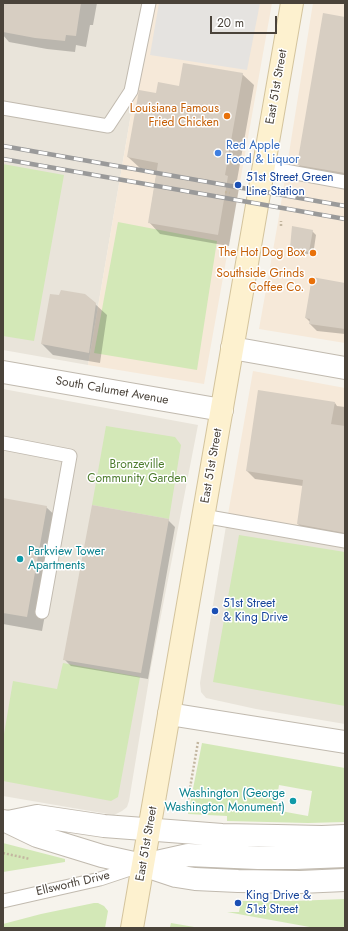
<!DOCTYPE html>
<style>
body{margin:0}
#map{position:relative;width:348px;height:931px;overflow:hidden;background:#f6f3ec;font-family:Jost,sans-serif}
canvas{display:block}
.frame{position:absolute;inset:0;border:4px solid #4a433a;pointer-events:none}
.scale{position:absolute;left:210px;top:16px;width:67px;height:18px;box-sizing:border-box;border:2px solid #4a433a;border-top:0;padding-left:5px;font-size:12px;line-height:14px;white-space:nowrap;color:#4a433a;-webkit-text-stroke:3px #fff;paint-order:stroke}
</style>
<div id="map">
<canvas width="348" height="931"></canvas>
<div class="frame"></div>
<div class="scale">20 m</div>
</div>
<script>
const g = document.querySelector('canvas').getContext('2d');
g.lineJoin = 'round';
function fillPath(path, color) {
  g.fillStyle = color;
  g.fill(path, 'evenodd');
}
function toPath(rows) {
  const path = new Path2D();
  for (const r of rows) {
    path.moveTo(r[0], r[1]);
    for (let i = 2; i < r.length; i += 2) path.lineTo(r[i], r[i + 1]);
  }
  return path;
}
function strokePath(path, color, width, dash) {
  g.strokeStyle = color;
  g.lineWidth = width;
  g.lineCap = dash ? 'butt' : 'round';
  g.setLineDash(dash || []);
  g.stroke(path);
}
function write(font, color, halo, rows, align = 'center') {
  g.font = font + ' Jost,sans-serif';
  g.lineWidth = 3;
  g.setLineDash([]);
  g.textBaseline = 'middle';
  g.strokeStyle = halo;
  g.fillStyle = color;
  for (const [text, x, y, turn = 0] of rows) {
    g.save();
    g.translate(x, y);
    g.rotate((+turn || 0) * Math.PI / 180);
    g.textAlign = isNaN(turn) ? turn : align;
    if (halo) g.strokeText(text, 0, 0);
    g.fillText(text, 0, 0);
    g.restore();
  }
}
fillPath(toPath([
 [3,3,150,3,88,365,3,350],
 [3,389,198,425,151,667,129,801,127,807,122,811,114,815,3,796],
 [227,520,345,541,345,724,256,709,206,698,201,692,200,683]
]), '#e9e4da');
fillPath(toPath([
 [150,3,272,3,204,384,88,365],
 [313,3,345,3,345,343,259,329,278,222],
 [253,371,345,388,345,541,227,520]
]), '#f6e9d9');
fillPath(toPath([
 [3,164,64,175,34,341,3,336],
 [118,222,217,241,197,370,94,353],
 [106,426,175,437,181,445,169,519,92,505],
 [239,535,345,552,345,706,213,682],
 [63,663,140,677,118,797,111,801,3,781,3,740,13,681,57,689],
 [202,743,345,768,345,822,308,823,227,821,227,816,188,814],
 [279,785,312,791,308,816,275,810],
 [3,843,65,859,65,862,3,872],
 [345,899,345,928,315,928,227,912,239,912,241,901,293,901],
 [94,903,98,903,104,906,108,911,105,928,3,928,3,924,41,914],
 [171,923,200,928,177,928,170,927]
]), '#d3e8b7');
fillPath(toPath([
 [159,3,260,3,247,70,150,55]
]), '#e5e3e0');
fillPath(toPath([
 [3,3,97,3,93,25,90,25,86,47,76,45,75,52,47,49,9,42,3,35],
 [345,18,345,183,310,177,298,164],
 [242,74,254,85,236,186,239,188,229,246,160,234,149,222,157,171,140,168,128,157,157,94,179,87],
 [312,231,316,235,313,255,295,252,291,248],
 [345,284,345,334,317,331,310,324,310,322,306,318],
 [60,296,95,304,107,315,100,363,53,355,42,344],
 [335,403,337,406,345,407,345,539,306,532,298,524,303,486,255,479,247,471],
 [3,499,46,507,62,522,42,631,3,624],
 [168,520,175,527,148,679,71,666,65,660]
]), '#0003');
fillPath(toPath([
 [3,3,81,3,76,36,66,35,65,41,35,38,3,32],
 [323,13,345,17,345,173,297,165],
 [183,63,243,73,225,175,228,176,218,235,148,223,158,163,127,157,139,90,156,93,158,82,179,86],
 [292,226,313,230,309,252,290,248],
 [312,277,345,283,345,329,309,324,310,319,305,318],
 [61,290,85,294,96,303,89,353,41,344,50,294,59,295],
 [258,390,335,402,331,424,345,426,345,533,297,524,303,480,246,471],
 [3,498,47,506,27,617,3,613],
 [92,505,169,519,141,673,63,660]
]), '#d7cec2');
const service = toPath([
 [3,108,108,126,131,91,149,3],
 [263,167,345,182],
 [3,443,70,456,42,612],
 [203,516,345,541],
 [3,901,100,879,139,866]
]);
const minor = toPath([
 [232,348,345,368],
 [3,372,222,410],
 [169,714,345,742]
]);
const tertiary = toPath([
 [3,821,8,822,37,836,102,856,143,865,176,876,195,879,238,881,300,882,345,880],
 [8,822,37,816,104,826,183,832,222,835,277,836,322,837,345,836],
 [143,865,188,855,258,858,295,858,345,856]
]);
const secondary = toPath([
 [132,928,292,3]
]);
strokePath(service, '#c1baaf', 15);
strokePath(minor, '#c1baaf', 24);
strokePath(tertiary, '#c1baaf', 24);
strokePath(secondary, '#d4c49d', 24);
strokePath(toPath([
 [225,192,230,193],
 [281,226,281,221],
 [273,268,276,271],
 [179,805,187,805],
 [186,811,198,742],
 [3,853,30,859]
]), '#c3b6a0', 2.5, [2, 2]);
strokePath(service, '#fff', 13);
strokePath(minor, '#fff', 22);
strokePath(tertiary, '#fff', 22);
strokePath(secondary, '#fdf1cf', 22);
const rail = toPath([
 [3,146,345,206],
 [3,159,345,219]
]);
strokePath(rail, '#9a9a9a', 4.5);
strokePath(rail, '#fff', 3, [9]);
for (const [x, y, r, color] of [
 [227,116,4,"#e8710a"],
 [218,153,4,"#3f7fe0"],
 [238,185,4,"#1a4fb4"],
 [313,253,4,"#e8710a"],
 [312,281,4,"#e8710a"],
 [20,559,4,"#0f9aa8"],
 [215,611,4,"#1a4fb4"],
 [293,801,4,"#0f9aa8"],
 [238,903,4,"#1a4fb4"]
]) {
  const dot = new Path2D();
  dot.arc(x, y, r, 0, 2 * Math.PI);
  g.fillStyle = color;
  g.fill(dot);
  strokePath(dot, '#fff', 1.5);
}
write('12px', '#4a433a', '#fff', [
 ["East 51st Street",277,87,-80],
 ["South Calumet Avenue",112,391,10],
 ["East 51st Street",212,466,-80],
 ["East 51st Street",147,844,-80],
 ["Ellsworth Drive",73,884,-13]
]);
write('12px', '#c56008', '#fff', [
 ["Louisiana Famous",219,109],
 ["Fried Chicken",219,123],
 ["The Hot Dog Box",305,253],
 ["Southside Grinds",304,274],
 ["Coffee Co.",304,288]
], 'right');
write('12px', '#366cbe', '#fff', [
 ["Red Apple",226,146],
 ["Food & Liquor",226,160]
], 'left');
write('12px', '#164399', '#fff', [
 ["51st Street Green",246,178],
 ["Line Station",246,192],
 ["51st Street",223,604],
 ["& King Drive",223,618],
 ["King Drive &",246,896],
 ["51st Street",246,910]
], 'left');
write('12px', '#4d7c2d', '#fff', [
 ["Bronzeville",137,465],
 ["Community Garden",137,479]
]);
write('12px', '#0d838f', '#fff', [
 ["Parkview Tower",28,552],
 ["Apartments",28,566],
 ["Washington (George",285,794,"right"],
 ["Washington Monument)",285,808,"right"]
], 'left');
</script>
